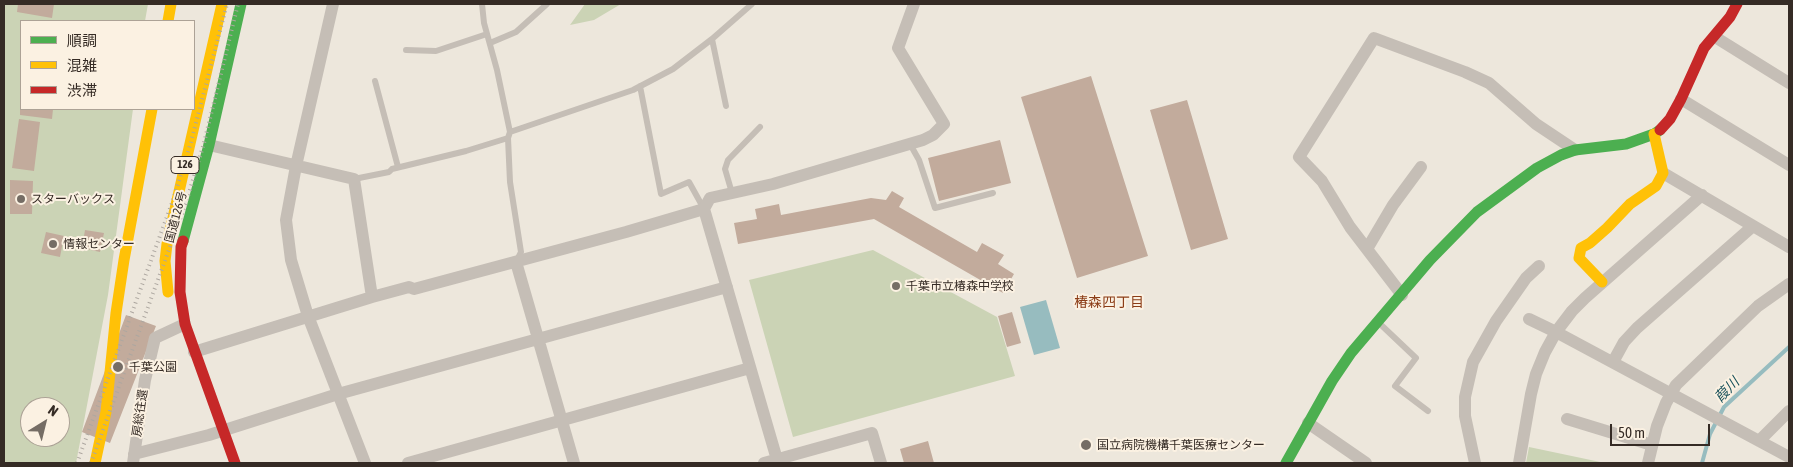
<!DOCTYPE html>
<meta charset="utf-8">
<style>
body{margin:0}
#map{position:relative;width:1793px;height:467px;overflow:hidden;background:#ede7dc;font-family:"Asap Condensed","Noto Sans JP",sans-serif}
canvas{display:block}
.frame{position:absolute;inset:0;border:5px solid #352b25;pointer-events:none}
.legend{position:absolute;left:20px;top:20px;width:175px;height:90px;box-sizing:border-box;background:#fbf1e2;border:1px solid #aca296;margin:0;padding:6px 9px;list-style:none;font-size:15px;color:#352b25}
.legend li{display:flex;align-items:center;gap:10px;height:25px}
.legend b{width:25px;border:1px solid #aca296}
.north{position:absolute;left:20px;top:397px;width:50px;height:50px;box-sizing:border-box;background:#fbf1e2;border:1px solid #aca296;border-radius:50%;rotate:36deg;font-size:14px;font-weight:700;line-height:20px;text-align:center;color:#352b25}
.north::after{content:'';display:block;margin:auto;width:18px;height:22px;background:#756d65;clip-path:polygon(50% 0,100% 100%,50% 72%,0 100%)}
.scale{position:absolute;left:1610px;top:424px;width:100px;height:22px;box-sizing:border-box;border:2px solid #352b25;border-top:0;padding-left:6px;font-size:15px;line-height:18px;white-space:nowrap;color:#352b25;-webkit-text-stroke:4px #fbf1e2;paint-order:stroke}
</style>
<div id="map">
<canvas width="1793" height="467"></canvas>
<div class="frame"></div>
<ul class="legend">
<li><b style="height:6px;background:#4caf50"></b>順調</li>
<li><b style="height:6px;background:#ffc107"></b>混雑</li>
<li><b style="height:6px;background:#c62828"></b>渋滞</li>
</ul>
<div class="north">N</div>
<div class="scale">50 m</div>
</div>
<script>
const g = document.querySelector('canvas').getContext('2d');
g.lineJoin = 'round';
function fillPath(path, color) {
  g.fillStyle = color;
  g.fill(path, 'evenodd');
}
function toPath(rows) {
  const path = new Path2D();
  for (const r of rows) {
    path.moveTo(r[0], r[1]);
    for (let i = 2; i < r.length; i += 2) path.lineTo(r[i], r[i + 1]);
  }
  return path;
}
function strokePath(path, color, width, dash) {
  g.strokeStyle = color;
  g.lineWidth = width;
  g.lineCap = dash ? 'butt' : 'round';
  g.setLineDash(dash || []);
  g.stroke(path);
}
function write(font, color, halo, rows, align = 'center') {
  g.font = font + ' "Asap Condensed","Noto Sans JP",sans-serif';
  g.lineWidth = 4;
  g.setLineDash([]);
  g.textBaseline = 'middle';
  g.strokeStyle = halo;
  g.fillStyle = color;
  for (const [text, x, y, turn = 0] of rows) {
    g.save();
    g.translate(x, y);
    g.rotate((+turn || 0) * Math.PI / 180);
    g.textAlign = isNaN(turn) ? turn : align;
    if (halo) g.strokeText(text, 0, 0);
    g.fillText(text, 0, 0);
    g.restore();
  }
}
fillPath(toPath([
 [4,4,148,4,145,21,21,21,21,109,133,109,108,295,76,463,4,463],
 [30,407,60,407,60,437,30,437],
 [585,4,621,4,594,20,570,25],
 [873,250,997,317,1015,376,793,437,749,280],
 [1529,447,1605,463,1526,463]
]), '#cbd3b5');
fillPath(toPath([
 [1046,300,1060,348,1034,355,1020,307]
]), '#97bcbf');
strokePath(toPath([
 [1702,463,1710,434,1724,407,1789,347]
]), '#97bcbf', 4);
fillPath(toPath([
 [18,4,54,4,52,18,17,12],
 [1091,76,1148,256,1077,278,1021,97],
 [1187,100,1228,239,1191,250,1150,110],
 [20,109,53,109,52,119,20,115],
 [19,119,40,122,34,171,12,168],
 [1000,140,1011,183,939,201,928,158],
 [10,180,33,181,32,214,10,214],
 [892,191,904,198,899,207,977,252,982,243,1004,255,998,264,1014,274,1003,293,874,219,738,244,734,223,757,219,755,209,779,204,781,215,871,198,886,200],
 [85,230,104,233,100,252,82,248],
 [46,232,64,236,60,257,41,253],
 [1012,312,1021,343,1007,347,998,316],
 [126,315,156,326,110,443,82,432],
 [928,441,934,463,904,463,900,449]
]), '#c2ab9c');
strokePath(toPath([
 [482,4,484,23,497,70,510,132,508,138,510,182,521,252,516,262],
 [712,39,726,106],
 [490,43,516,32,547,4],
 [406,50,436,51,487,34],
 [375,81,398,167],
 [640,86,661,194,689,182,704,209],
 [510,132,633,90,673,69,712,39,752,4],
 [910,144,919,160,935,208,993,193],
 [354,179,389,172,392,169,466,151,508,138],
 [732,193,725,169,728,160,760,127],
 [1378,322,1416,358,1395,386,1428,411]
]), '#c5beb6', 6);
strokePath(toPath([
 [333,4,296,166,286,220,291,260,308,316,365,463],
 [1715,37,1789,83],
 [1681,99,1789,165],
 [209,145,354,179,372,297],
 [1663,173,1789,247],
 [1367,249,1393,205,1421,167],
 [516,262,574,463],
 [1402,295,1350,227,1322,181,1299,157,1374,38,1465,72,1489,83,1536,124,1575,150],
 [1529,319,1556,332,1789,457],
 [194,352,372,297,409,287,414,289,626,232,704,209],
 [1613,362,1624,342,1637,328,1753,226],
 [1567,419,1652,445],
 [1308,423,1366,463],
 [1759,441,1789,411],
 [134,454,209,435,338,394,727,287],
 [133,463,145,380,155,338,185,324],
 [408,463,750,368],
 [764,463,872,433,881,463],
 [778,463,704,209,710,198,773,184,923,140,933,135,944,124,898,48,914,4],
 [1475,463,1465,416,1465,397,1473,362,1496,321,1526,278,1539,266],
 [1519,463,1531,394,1536,374,1545,352,1556,332,1572,311,1585,298,1702,195],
 [1648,463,1657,426,1666,403,1676,385,1758,306,1789,284]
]), '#c5beb6', 12);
strokePath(toPath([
 [183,241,209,145,241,4],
 [1286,463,1332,381,1351,353,1430,260,1477,212,1537,168,1561,155,1575,150,1626,144,1654,134,1660,130]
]), '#4caf50', 11);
strokePath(toPath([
 [168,21,171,4],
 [1602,282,1579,258,1581,248,1590,243,1607,228,1630,204,1656,186,1663,173,1654,134],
 [168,292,165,261,167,244,222,4],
 [95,463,106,412,116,313,124,260,152,109]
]), '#ffc107', 11);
strokePath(toPath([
 [1660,130,1670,119,1681,99,1704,48,1730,17,1737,4],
 [183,241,181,247,180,292,185,324,235,463]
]), '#c62828', 11);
strokePath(toPath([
 [77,463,172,203,191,142,227,4],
 [91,463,186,203,204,143,238,4]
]), '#ada7a0', 4, [1, 4]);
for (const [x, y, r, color] of [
 [21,199,5,"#756d65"],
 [53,244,5,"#756d65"],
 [896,286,5,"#756d65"],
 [118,367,6,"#756d65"],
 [1086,445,6,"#756d65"]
]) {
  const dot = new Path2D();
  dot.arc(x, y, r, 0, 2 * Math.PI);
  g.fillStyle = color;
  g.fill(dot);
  strokePath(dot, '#fbf1e2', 2);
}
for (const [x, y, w] of [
 [185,165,28]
]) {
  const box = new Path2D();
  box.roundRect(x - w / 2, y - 8.5, w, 17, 4);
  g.fillStyle = '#fbf1e2';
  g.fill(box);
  strokePath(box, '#352b25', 1);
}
write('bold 11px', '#352b25', null, [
 ["126",185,165]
]);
write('12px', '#352b25', '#fbf1e2', [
 ["スターバックス",31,199],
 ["情報センター",63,244],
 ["千葉市立椿森中学校",906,286],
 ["千葉公園",129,367],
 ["国立病院機構千葉医療センター",1097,445]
], 'left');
write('12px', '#352b25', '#fbf1e2', [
 ["国道126号",176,217,-75],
 ["房総往還",140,413,-82]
]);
write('14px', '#8b3c16', '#fbf1e2', [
 ["椿森四丁目",1109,303]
]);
write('italic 14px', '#17505a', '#fbf1e2', [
 ["葭川",1727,390,-46]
]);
</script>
